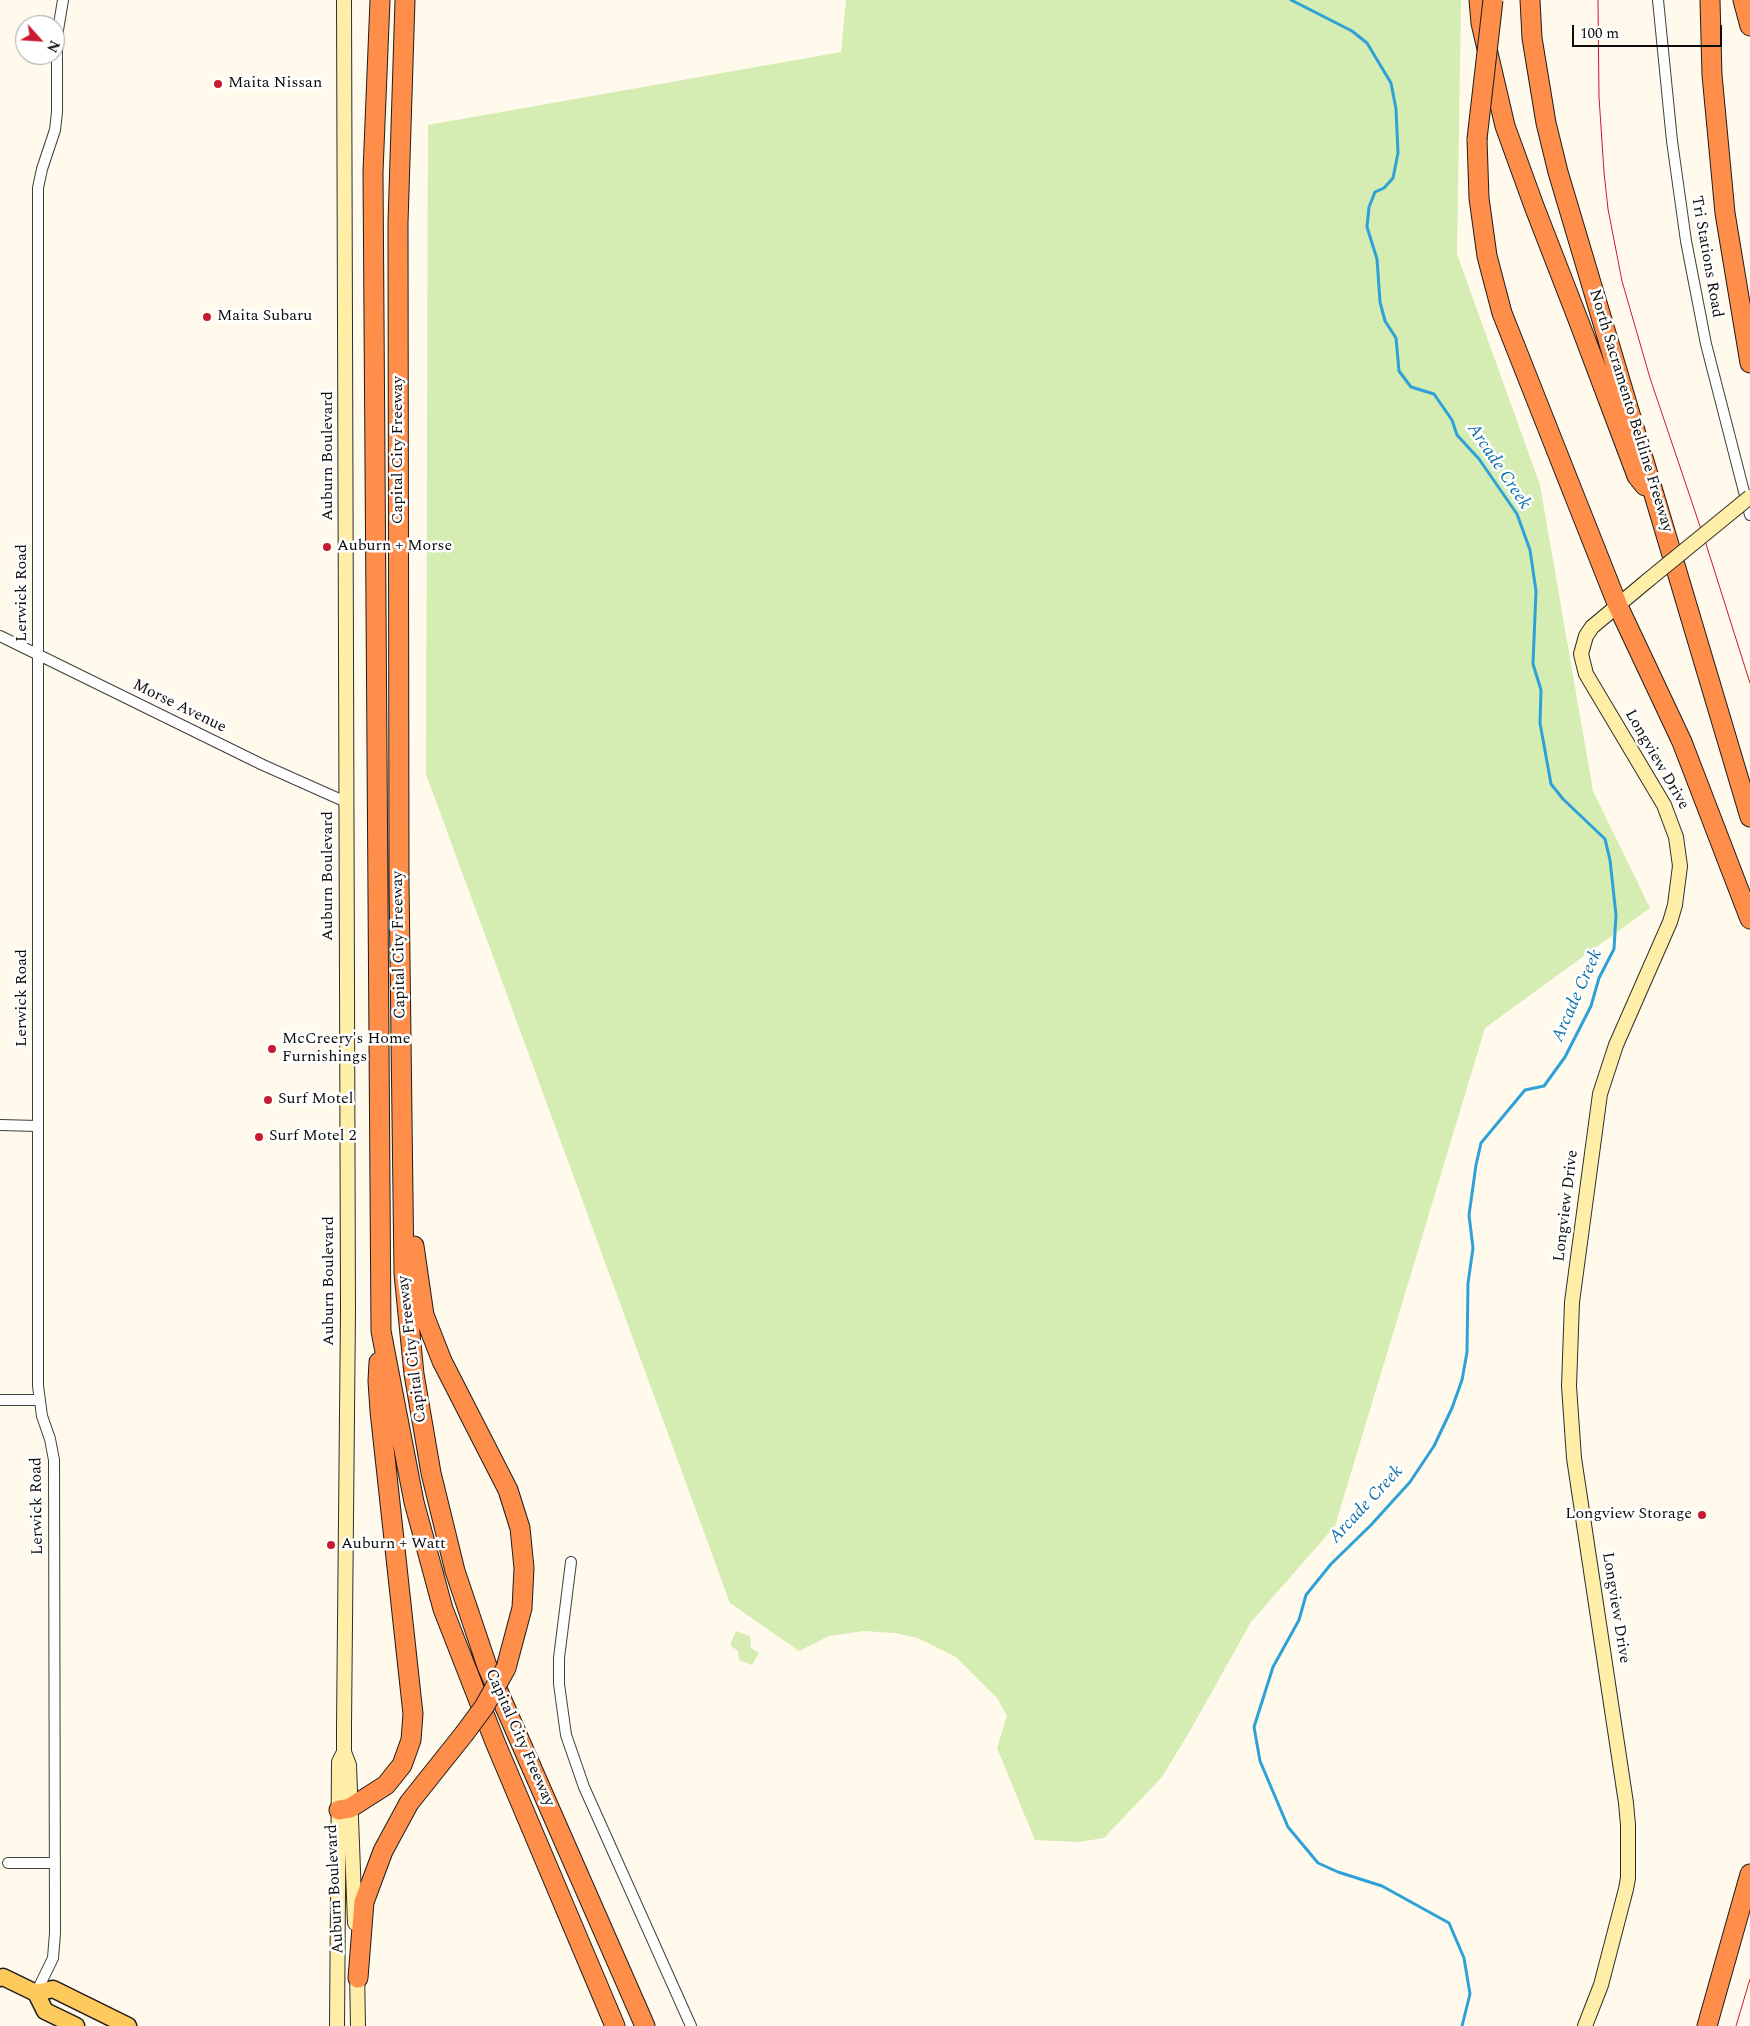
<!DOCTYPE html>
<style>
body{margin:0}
#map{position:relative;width:1750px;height:2026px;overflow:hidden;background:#fffaec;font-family:Spectral,serif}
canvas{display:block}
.north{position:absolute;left:15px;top:15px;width:50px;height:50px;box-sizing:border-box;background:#fff;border:1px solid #9e9e9e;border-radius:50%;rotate:116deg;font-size:14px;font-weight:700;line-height:20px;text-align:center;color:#0c0c0c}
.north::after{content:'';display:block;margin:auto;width:18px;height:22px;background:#c71a30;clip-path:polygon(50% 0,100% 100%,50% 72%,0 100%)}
.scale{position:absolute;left:1572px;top:25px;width:150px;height:22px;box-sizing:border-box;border:2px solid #0c0c0c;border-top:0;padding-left:6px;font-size:15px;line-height:18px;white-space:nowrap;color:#0c0c0c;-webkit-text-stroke:4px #fff;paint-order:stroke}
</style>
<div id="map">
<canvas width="1750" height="2026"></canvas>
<div class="north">N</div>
<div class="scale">100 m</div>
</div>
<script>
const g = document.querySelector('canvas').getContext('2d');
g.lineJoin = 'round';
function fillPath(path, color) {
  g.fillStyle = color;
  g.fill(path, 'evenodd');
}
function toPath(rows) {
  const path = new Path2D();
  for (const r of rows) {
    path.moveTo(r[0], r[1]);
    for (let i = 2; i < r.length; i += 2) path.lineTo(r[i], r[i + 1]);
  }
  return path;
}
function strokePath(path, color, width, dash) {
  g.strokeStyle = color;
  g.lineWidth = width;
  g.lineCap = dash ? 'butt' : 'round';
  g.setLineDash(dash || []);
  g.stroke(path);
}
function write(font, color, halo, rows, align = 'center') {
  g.font = font + ' Spectral,serif';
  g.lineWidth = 5;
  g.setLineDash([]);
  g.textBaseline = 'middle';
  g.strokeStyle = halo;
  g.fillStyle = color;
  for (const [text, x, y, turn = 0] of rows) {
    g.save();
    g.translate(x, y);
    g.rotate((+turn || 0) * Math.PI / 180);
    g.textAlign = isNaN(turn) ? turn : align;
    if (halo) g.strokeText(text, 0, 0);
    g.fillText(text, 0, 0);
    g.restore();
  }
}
fillPath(toPath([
 [846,0,1461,0,1457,254,1540,485,1593,791,1650,908,1485,1028,1335,1526,1251,1622,1191,1729,1162,1777,1104,1838,1078,1842,1035,1840,997,1748,1007,1716,997,1698,956,1657,918,1638,895,1633,864,1631,829,1636,799,1651,730,1603,426,774,428,125,841,52],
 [736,1631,750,1636,751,1648,759,1653,752,1665,739,1660,738,1651,730,1645]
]), '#d5ecb2');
strokePath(toPath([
 [1291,0,1352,31,1367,43,1391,83,1396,109,1398,153,1393,178,1384,188,1375,192,1369,207,1367,227,1377,259,1380,302,1385,321,1396,338,1399,371,1411,387,1434,394,1452,420,1457,435,1479,459,1517,514,1530,550,1536,591,1533,664,1541,690,1540,723,1551,784,1563,799,1605,839,1610,860,1616,915,1614,949,1599,978,1591,1006,1565,1057,1544,1086,1525,1090,1481,1143,1476,1165,1469,1215,1473,1248,1468,1283,1467,1352,1462,1380,1452,1408,1434,1446,1410,1482,1371,1525,1331,1564,1306,1595,1299,1620,1273,1667,1254,1727,1260,1761,1288,1827,1318,1863,1338,1872,1382,1886,1449,1923,1464,1958,1470,1994,1462,2026]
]), '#2da1d8', 3);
const street = toPath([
 [1658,0,1672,141,1686,241,1706,344,1750,515],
 [0,636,263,765,346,802],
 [0,1125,38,1126],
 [0,1400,39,1400],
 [571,1562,559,1658,559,1684,566,1735,584,1787,691,2026],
 [8,1863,55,1863],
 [36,1993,53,1958,55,1933,54,1460,50,1439,42,1416,38,1386,38,188,42,169,55,130,57,112,57,36,63,0]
]);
const secondary = toPath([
 [344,0,348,1310,344,1726,344,1752,349,1765,355,1923],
 [357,1969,358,2026],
 [337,2026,339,1762,344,1752],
 [1585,2026,1601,1985,1626,1889,1628,1878,1628,1825,1626,1803,1574,1458,1569,1386,1572,1302,1600,1094,1616,1045,1670,922,1675,905,1680,866,1676,837,1664,805,1586,674,1581,654,1586,636,1592,627,1647,581]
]);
const primary = toPath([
 [0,1978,3,1977,36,1993,45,2011,76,2026],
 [36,1993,53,1989,128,2026]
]);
const highway = toPath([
 [380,0,373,172,381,1331,414,1502,443,1609,495,1742,615,2026],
 [405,0,398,223,399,881,404,1274,414,1374,431,1473,455,1571,487,1666,645,2026],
 [1479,0,1481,23,1505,126,1534,206,1579,322,1637,476,1645,486],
 [1530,0,1532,38,1546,123,1558,172,1750,817],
 [1710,0,1712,75,1725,213,1750,363],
 [1743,0,1750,26],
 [1477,139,1479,198,1487,256,1502,313,1618,606,1682,742,1750,919],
 [414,1246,424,1315,442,1361,508,1490,520,1528,524,1568,522,1608,506,1668],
 [339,1810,350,1808,386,1785,402,1765,411,1740,413,1714,380,1411,378,1381,379,1362],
 [358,1978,364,1902,383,1851,409,1803,464,1734],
 [1707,2026,1750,1874]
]);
strokePath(street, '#3f3f3f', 12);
strokePath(secondary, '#2e2e2e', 16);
strokePath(primary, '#1d1d1d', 19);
strokePath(highway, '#1d1d1d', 21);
strokePath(street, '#fff', 10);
strokePath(secondary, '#ffeea7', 14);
strokePath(primary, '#ffca5c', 16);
strokePath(highway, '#ff8e4a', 19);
strokePath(toPath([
 [1598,0,1599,97,1604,172,1608,209,1622,281,1650,378,1706,544,1750,683],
 [1736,2026,1750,1979]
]), '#c71a30', 1);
const secondaryBridge = toPath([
 [1647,581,1750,497]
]);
const highwayBridge = toPath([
 [1477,139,1493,0],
 [464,1734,484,1707,506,1668]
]);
strokePath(secondaryBridge, '#2e2e2e', 16, []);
strokePath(highwayBridge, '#1d1d1d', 21, []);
strokePath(secondaryBridge, '#ffeea7', 14);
strokePath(highwayBridge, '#ff8e4a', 19);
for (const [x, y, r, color] of [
 [218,84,5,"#c71a30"],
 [207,317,5,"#c71a30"],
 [327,547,5,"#c71a30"],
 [272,1049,5,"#c71a30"],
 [268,1100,5,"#c71a30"],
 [259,1137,5,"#c71a30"],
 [1702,1515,5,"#c71a30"],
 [331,1545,5,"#c71a30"]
]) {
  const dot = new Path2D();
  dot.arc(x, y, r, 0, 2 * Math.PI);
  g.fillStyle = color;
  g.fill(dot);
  strokePath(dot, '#fff', 2);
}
write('16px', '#0c0c0c', '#fff', [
 ["Maita Nissan",228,84],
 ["Maita Subaru",217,317],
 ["Auburn + Morse",337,547],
 ["McCreery's Home",282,1040],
 ["Furnishings",282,1058],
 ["Surf Motel",278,1100],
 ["Surf Motel 2",269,1137],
 ["Longview Storage",1692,1515,"right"],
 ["Auburn + Watt",341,1545]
], 'left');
write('16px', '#0c0c0c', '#fff', [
 ["Tri Stations Road",1706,257,80],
 ["North Sacramento Beltline Freeway",1630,411,73],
 ["Capital City Freeway",399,450,-90],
 ["Auburn Boulevard",329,456,-90],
 ["Lerwick Road",23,593,-90],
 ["Morse Avenue",179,707,26],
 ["Longview Drive",1656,760,60],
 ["Auburn Boulevard",329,876,-90],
 ["Capital City Freeway",400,945,-91],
 ["Lerwick Road",23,998,-90],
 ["Longview Drive",1567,1206,-83],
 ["Auburn Boulevard",330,1281,-90],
 ["Capital City Freeway",413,1349,-97],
 ["Lerwick Road",38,1506,-91],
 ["Longview Drive",1615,1608,81],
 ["Capital City Freeway",519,1738,66],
 ["Auburn Boulevard",336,1889,-93]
]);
write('italic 18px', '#0c70a8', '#fff', [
 ["Arcade Creek",1498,467,56],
 ["Arcade Creek",1578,996,-66],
 ["Arcade Creek",1367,1505,-47]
]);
</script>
